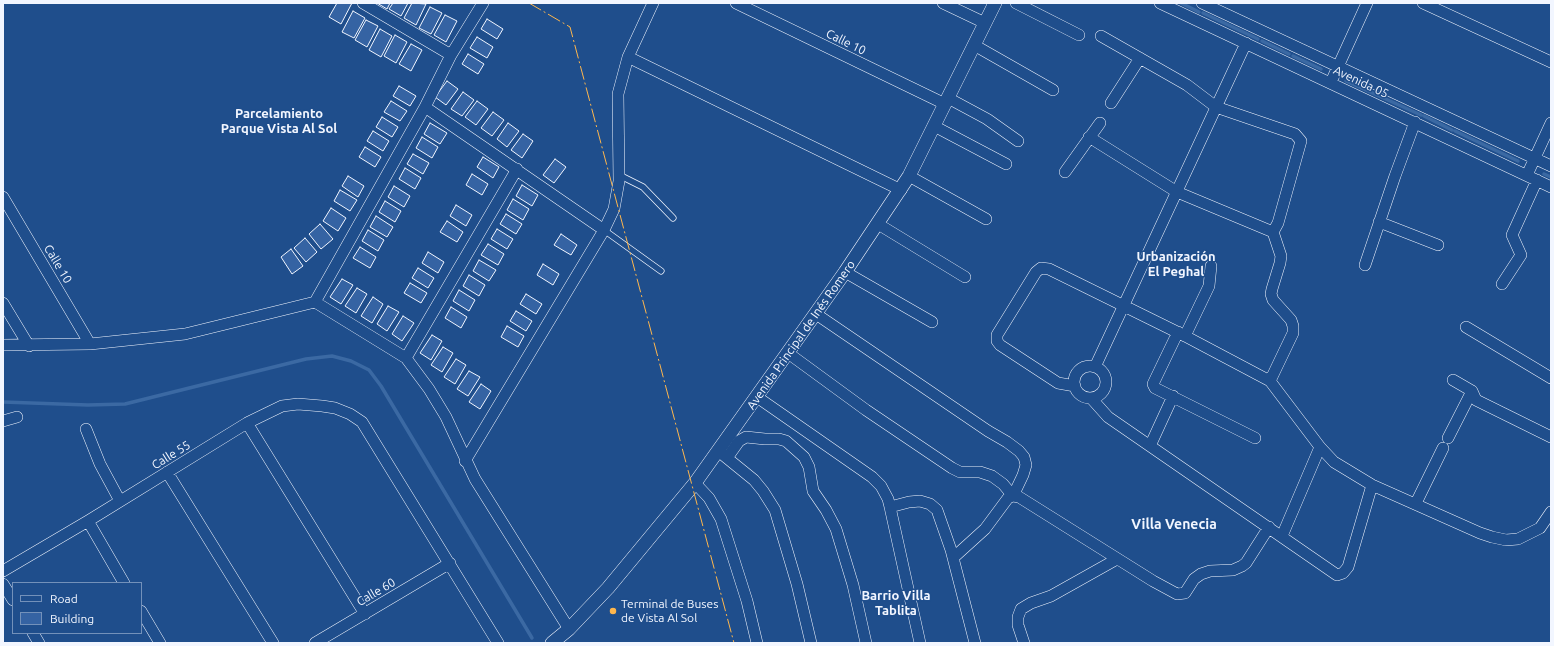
<!DOCTYPE html>
<meta charset="utf-8">
<style>
body{margin:0}
#map{position:relative;width:1554px;height:646px;overflow:hidden;background:#1f4e8c;font-family:Ubuntu,sans-serif}
canvas{display:block}
.frame{position:absolute;inset:0;border:4px solid #f2f6ff;pointer-events:none}
.legend{position:absolute;left:12px;top:582px;width:130px;height:52px;box-sizing:border-box;background:#1f4e8c;border:1px solid #7391ba;margin:0;padding:5px 7px;list-style:none;font-size:12px;color:#f2f6ff}
.legend li{display:flex;align-items:center;gap:8px;height:20px}
.legend b{width:20px;border:1px solid #7391ba}
</style>
<div id="map">
<canvas width="1554" height="646"></canvas>
<div class="frame"></div>
<ul class="legend">
<li><b style="height:5px;background:#1f4e8c"></b>Road</li>
<li><b style="height:11px;background:#3563a3"></b>Building</li>
</ul>
</div>
<script>
const g = document.querySelector('canvas').getContext('2d');
g.lineJoin = 'round';
function toPath(rows) {
  const path = new Path2D();
  for (const r of rows) {
    if (r.length === 3) {
      path.moveTo(r[0] + r[2], r[1]);
      path.arc(r[0], r[1], r[2], 0, 2 * Math.PI);
      continue;
    }
    path.moveTo(r[0], r[1]);
    for (let i = 2; i < r.length; i += 2) path.lineTo(r[i], r[i + 1]);
  }
  return path;
}
function strokePath(path, color, width, dash) {
  g.strokeStyle = color;
  g.lineWidth = width;
  g.lineCap = dash ? 'butt' : 'round';
  g.setLineDash(dash || []);
  g.stroke(path);
}
function fillPath(path, color) {
  g.fillStyle = color;
  g.fill(path, 'evenodd');
}
function write(font, color, halo, rows, align = 'center') {
  g.font = font + ' Ubuntu,sans-serif';
  g.lineWidth = 3;
  g.setLineDash([]);
  g.textBaseline = 'middle';
  g.strokeStyle = halo;
  g.fillStyle = color;
  for (const [text, x, y, turn = 0] of rows) {
    g.save();
    g.translate(x, y);
    g.rotate((+turn || 0) * Math.PI / 180);
    g.textAlign = isNaN(turn) ? turn : align;
    if (halo) g.strokeText(text, 0, 0);
    g.fillText(text, 0, 0);
    g.restore();
  }
}
strokePath(toPath([
 [1181,3,1199,12],
 [1203,13,1258,39],
 [1262,41,1289,54],
 [1293,56,1321,69],
 [1346,81,1421,115],
 [1424,116,1452,130],
 [1455,131,1518,161],
 [1544,174,1551,177],
 [3,402,88,405,125,404,306,359,332,356,351,361,369,370,381,386,532,638]
]), '#3b69a3', 3.5);
const building = toPath([
 [337,3,352,3,341,24,329,17,337,3],
 [377,3,390,3,387,9,377,3],
 [393,3,408,3,401,16,389,9,393,3],
 [412,3,426,4,416,25,404,18,412,3],
 [430,7,442,13,431,34,419,28,430,7],
 [353,11,365,18,354,38,342,32,353,11],
 [445,15,457,21,446,42,434,35,445,15],
 [487,19,503,29,497,39,481,29,487,19],
 [366,20,378,26,367,47,355,40,366,20],
 [380,29,392,36,381,57,369,50,380,29],
 [395,35,407,42,396,63,384,56,395,35],
 [477,37,493,47,487,58,470,48,477,37],
 [411,44,422,50,411,71,399,64,411,44],
 [468,54,484,64,478,74,462,64,468,54],
 [447,81,458,89,446,105,435,97,447,81],
 [399,86,416,96,410,106,393,96,399,86],
 [463,92,474,100,462,116,451,109,463,92],
 [391,101,407,111,400,121,384,112,391,101],
 [477,101,488,109,476,125,465,117,477,101],
 [493,112,504,120,492,136,481,128,493,112],
 [382,117,398,127,392,137,376,127,382,117],
 [430,123,447,133,440,144,424,134,430,123],
 [508,123,519,131,507,147,497,139,508,123],
 [373,131,389,141,383,151,367,141,373,131],
 [523,134,533,141,522,158,511,150,523,134],
 [422,137,438,147,432,158,416,148,422,137],
 [365,147,381,157,375,167,359,157,365,147],
 [413,154,429,163,423,174,407,164,413,154],
 [483,157,499,167,493,178,477,167,483,157],
 [555,159,566,167,554,183,543,175,555,159],
 [405,168,421,178,415,189,399,179,405,168],
 [472,174,488,184,482,195,466,185,472,174],
 [348,176,364,186,358,197,342,186,348,176],
 [522,185,538,195,532,206,516,196,522,185],
 [394,186,410,196,404,207,388,197,394,186],
 [340,190,357,200,350,211,334,201,340,190],
 [513,199,529,209,523,220,507,210,513,199],
 [385,201,401,211,395,222,379,212,385,201],
 [456,205,472,215,466,226,450,216,456,205],
 [331,208,346,218,338,231,323,221,331,208],
 [506,214,522,224,516,234,500,224,506,214],
 [376,216,393,227,387,237,370,227,376,216],
 [447,221,463,232,457,242,440,232,447,221],
 [320,224,333,239,321,249,309,234,320,224],
 [497,229,513,239,507,249,491,239,497,229],
 [368,230,384,240,378,251,362,241,368,230],
 [561,234,577,245,571,255,554,245,561,234],
 [305,238,317,252,306,262,294,248,305,238],
 [488,244,504,254,498,265,481,255,488,244],
 [360,247,376,257,370,268,353,258,360,247],
 [291,249,303,266,292,274,281,257,291,249],
 [428,252,444,262,438,273,422,263,428,252],
 [479,260,496,270,489,281,473,271,479,260],
 [543,264,559,274,553,285,537,275,543,264],
 [418,268,434,278,428,288,412,278,418,268],
 [469,275,485,285,479,296,463,286,469,275],
 [342,279,353,285,341,304,330,297,342,279],
 [410,283,427,293,421,303,404,293,410,283],
 [357,288,367,294,356,313,345,306,357,288],
 [459,290,475,300,469,311,453,301,459,290],
 [526,294,542,304,536,314,520,304,526,294],
 [373,297,383,304,372,323,361,316,373,297],
 [388,306,399,312,387,331,377,324,388,306],
 [451,307,467,317,461,328,445,318,451,307],
 [516,311,532,321,526,331,510,321,516,311],
 [403,316,414,323,402,341,392,334,403,316],
 [507,326,524,336,518,347,501,337,507,326],
 [432,335,442,341,431,360,420,353,432,335],
 [443,347,453,353,442,372,431,365,443,347],
 [456,359,466,365,455,384,444,377,456,359],
 [469,371,480,377,468,396,457,389,469,371],
 [481,384,491,391,480,409,469,402,481,384]
]);
fillPath(building, '#3563a3');
strokePath(building, '#f2f6ff', 1);
const service = toPath([
 [619,175,643,187,673,218],
 [604,230,661,271]
]);
const minor = toPath([
 [363,3,451,55],
 [736,3,945,104],
 [943,3,985,23],
 [1016,3,1079,35],
 [1160,3,1551,187],
 [1202,3,1551,166],
 [1423,3,1551,62],
 [1101,36,1187,85,1216,107,1295,134,1301,141,1278,223,1273,232,1281,256,1280,263,1272,289,1271,294,1273,300,1291,320,1293,326,1293,333,1270,381],
 [974,45,1053,90],
 [628,57,901,190],
 [1331,82,1367,3],
 [948,98,987,119,1018,141],
 [1111,103,1140,58],
 [425,107,604,230],
 [934,126,1006,164],
 [1089,137,1177,192,1273,232],
 [1065,172,1100,123],
 [1527,175,1551,123],
 [909,176,986,219],
 [3,197,90,344],
 [1379,222,1438,245],
 [878,224,965,277],
 [1365,265,1395,176,1415,122],
 [845,272,932,322],
 [1502,284,1521,255,1512,235,1537,180],
 [315,302,425,107,451,55,483,3],
 [3,303,29,346],
 [816,314,988,431,1007,442,1019,451,1024,457,1026,465,1023,475,1013,496,1008,498,985,529,953,558],
 [1466,327,1551,378],
 [1178,332,1153,384,1155,388,1255,438],
 [1185,336,1209,286,1211,266],
 [3,345,90,344,185,334,315,302,406,358,429,389,446,417,475,479,569,629],
 [788,353,866,410,952,468,960,472,980,472,992,476,1003,484,1013,496,1019,497,1153,581,1177,594,1185,593,1194,579,1201,574,1210,571,1233,570,1242,566,1246,563,1269,527],
 [406,358,517,169],
 [1090,382,16],
 [1095,367,1246,43],
 [1453,380,1472,391,1476,400,1551,437],
 [1075,386,1058,383,1000,345,997,341,997,335,1036,272,1041,268,1049,269,1185,336,1270,381,1320,447,1334,462,1372,485,1480,533,1492,537,1506,540,1518,539,1540,528,1551,512],
 [757,397,872,477,881,486,888,499,890,507,920,643],
 [1091,398,1108,417,1337,575,1343,573,1348,567,1372,485],
 [3,421,17,417],
 [247,423,365,614],
 [86,429,100,464,120,501],
 [1448,438,1472,391],
 [1150,446,1173,396],
 [722,454,754,480,763,491,775,510,797,584,811,643],
 [727,458,739,441,746,437,765,439,779,439,786,441,804,457,809,467,813,491,826,510,836,529,853,585,866,643],
 [465,461,604,230,614,209,619,181,618,94,628,57,653,3],
 [167,472,273,643],
 [695,483,709,498,721,519,747,601,757,643],
 [1416,503,1443,448],
 [890,507,909,502,920,501,930,504,937,510,951,550,975,643],
 [88,521,124,583],
 [1282,536,1320,447],
 [3,571,88,521,247,423,282,406,298,404,322,406,335,408,350,414,362,422,498,643],
 [3,584,13,600],
 [141,611,160,643],
 [33,633,39,643],
 [315,643,450,563],
 [1024,643,1018,625,1018,617,1021,609,1031,603,1051,596,1117,559]
]);
const tertiary = toPath([
 [552,643,569,629,608,588,695,483,845,272,909,176,995,3]
]);
strokePath(service, '#f2f6ff', 7);
strokePath(minor, '#f2f6ff', 12);
strokePath(tertiary, '#f2f6ff', 14);
strokePath(service, '#1f4e8c', 5.5);
strokePath(minor, '#1f4e8c', 11);
strokePath(tertiary, '#1f4e8c', 13);
strokePath(toPath([
 [529,3,570,27,734,643]
]), '#ffb74d', 1, [14, 3, 2, 3]);
for (const [x, y, r, color] of [
 [613,611,4,"#ffb74d"]
]) {
  const dot = new Path2D();
  dot.arc(x, y, r, 0, 2 * Math.PI);
  g.fillStyle = color;
  g.fill(dot);
  strokePath(dot, '#1f4e8c', 1.5);
}
write('12px', '#f2f6ff', '#1f4e8c', [
 ["Calle 10",846,42,26],
 ["Avenida 05",1361,82,25],
 ["Calle 10",58,264,59],
 ["Avenida Principal de Inés Romero",801,335,-55],
 ["Calle 55",171,455,-32],
 ["Calle 60",376,592,-31]
]);
write('12px', '#f2f6ff', '#1f4e8c', [
 ["Terminal de Buses",621,604],
 ["de Vista Al Sol",621,618]
], 'left');
write('bold 13px', '#f2f6ff', '#1f4e8c', [
 ["Parcelamiento",279,114],
 ["Parque Vista Al Sol",279,129],
 ["Urbanización",1176,257],
 ["El Peghal",1176,272],
 ["Barrio Villa",896,596],
 ["Tablita",896,611]
]);
write('bold 14px', '#f2f6ff', '#1f4e8c', [
 ["Villa Venecia",1174,524]
]);
</script>
